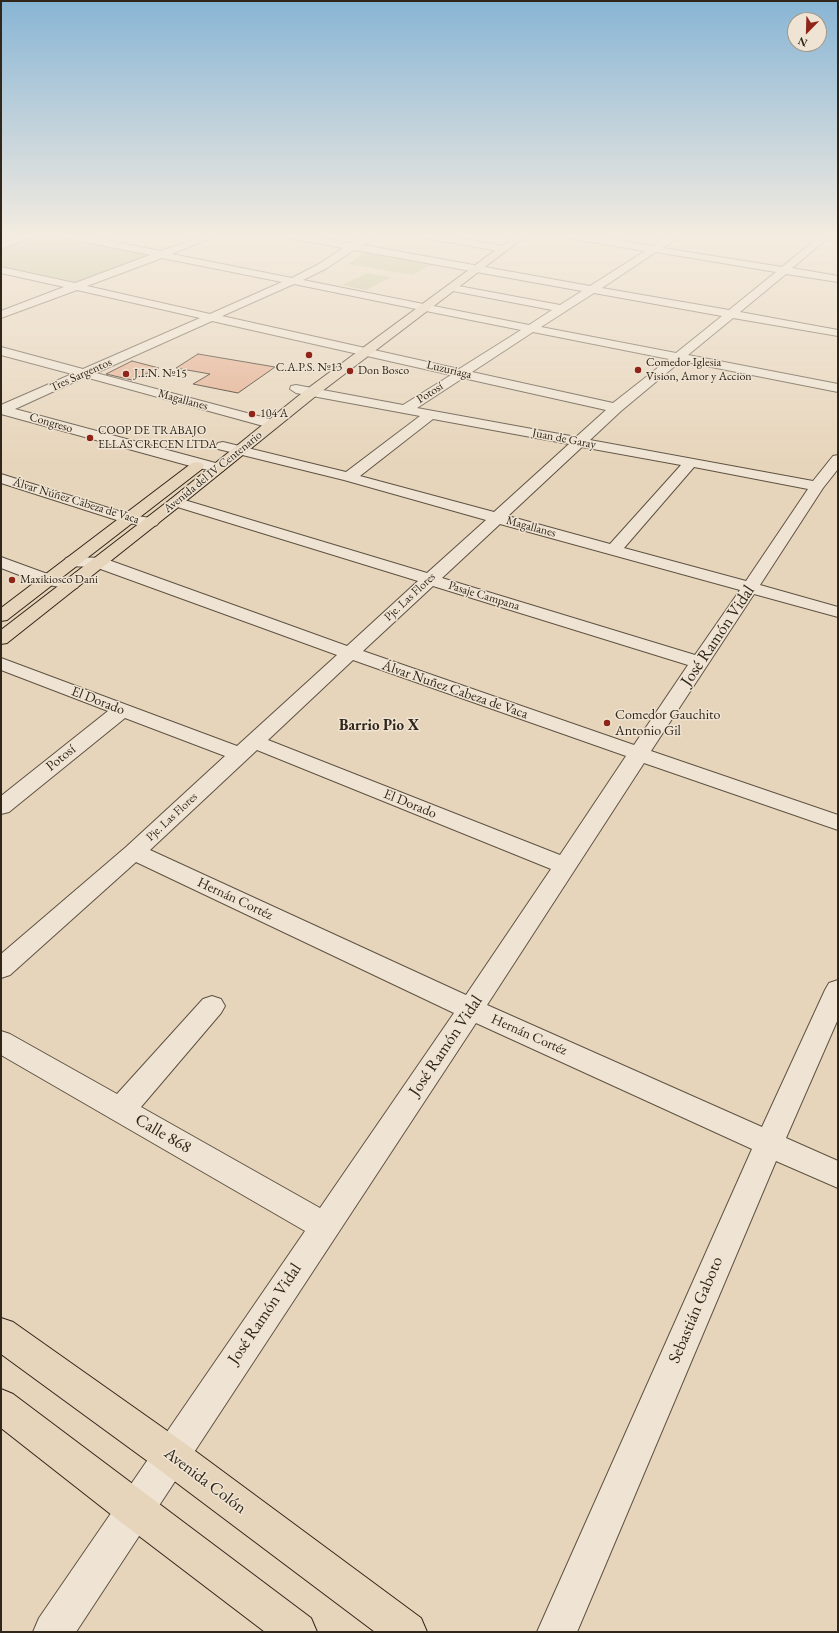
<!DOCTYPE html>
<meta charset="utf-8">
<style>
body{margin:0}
#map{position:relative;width:839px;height:1633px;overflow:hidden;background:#e7d5bb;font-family:"EB Garamond",serif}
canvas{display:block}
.frame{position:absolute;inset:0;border:2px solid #302619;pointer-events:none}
.north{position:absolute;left:787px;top:12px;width:40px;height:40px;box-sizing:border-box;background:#efe4d3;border:1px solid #a39889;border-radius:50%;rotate:203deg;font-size:11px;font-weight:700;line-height:16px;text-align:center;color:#302619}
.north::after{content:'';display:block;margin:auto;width:14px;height:18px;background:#8f2418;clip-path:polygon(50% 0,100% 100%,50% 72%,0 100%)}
</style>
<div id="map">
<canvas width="839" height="1633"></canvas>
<div class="frame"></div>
<div class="north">N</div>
</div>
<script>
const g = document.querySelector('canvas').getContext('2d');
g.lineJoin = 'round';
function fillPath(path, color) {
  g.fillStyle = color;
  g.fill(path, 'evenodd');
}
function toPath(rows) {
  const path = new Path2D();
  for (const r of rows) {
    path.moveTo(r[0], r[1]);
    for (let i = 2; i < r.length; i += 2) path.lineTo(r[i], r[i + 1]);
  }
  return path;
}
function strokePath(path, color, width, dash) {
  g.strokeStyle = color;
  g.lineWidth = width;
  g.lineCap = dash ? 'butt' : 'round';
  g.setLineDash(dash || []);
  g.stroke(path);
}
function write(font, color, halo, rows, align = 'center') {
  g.font = font + ' "EB Garamond",serif';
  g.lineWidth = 3;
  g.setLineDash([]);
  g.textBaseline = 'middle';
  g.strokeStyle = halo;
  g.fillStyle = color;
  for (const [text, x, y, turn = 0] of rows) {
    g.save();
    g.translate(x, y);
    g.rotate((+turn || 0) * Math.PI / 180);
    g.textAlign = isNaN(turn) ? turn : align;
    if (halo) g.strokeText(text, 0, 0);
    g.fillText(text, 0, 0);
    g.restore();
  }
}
fillPath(toPath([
 [42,235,52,235,148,255,76,282,1,266,1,249],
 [364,253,430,265,413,275,348,264],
 [367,273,391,277,366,290,342,285]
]), '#b9bc8d');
const building = toPath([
 [198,354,275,367,238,393,193,384,210,374,176,368,198,354],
 [132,361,159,368,132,380,106,374,132,361]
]);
fillPath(building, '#e5ae90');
strokePath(building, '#302619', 1);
const minor = toPath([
 [23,235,38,235,1,249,1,243,23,235],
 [60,235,80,235,161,251,204,235,218,235,172,254,292,278,319,264,343,248,288,238,283,235,305,235,351,243,370,235,383,235,363,245,590,286,645,251,568,238,563,235,587,235,653,246,669,235,681,235,663,248,782,267,821,235,832,235,792,268,838,276,838,282,786,274,740,312,838,330,838,336,733,318,688,355,838,384,838,392,681,361,621,411,590,440,813,481,833,456,838,455,838,469,823,488,760,585,838,607,838,617,754,594,651,751,838,815,838,830,644,763,487,1005,762,1127,825,990,829,983,838,980,838,1019,786,1138,838,1161,838,1188,776,1161,577,1632,537,1632,752,1149,476,1023,76,1632,33,1632,39,1618,305,1231,1,1055,1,1031,10,1034,117,1094,203,999,212,996,221,999,225,1006,221,1013,141,1107,320,1208,454,1013,136,862,10,975,1,978,1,954,126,847,225,756,125,718,9,812,1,814,1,796,108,711,1,670,1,658,237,746,337,655,95,567,66,566,64,562,66,558,72,557,103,558,347,646,418,581,171,505,168,502,171,499,181,499,427,573,486,520,344,480,218,449,216,446,218,443,223,442,346,472,420,416,296,393,290,389,291,386,296,385,403,405,451,375,212,321,96,373,277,421,279,424,277,427,267,427,85,377,15,409,223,465,225,468,223,471,218,472,194,467,1,414,1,405,72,374,1,355,1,347,83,369,200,318,77,290,1,318,1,311,64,287,1,273,1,267,75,283,150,255,65,238,60,235],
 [354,250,582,291,560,305,453,285,448,288,453,291,552,310,529,325,303,280,327,268,354,250],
 [656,252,776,272,729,310,602,288,656,252],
 [162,258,282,282,210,314,87,286,162,258],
 [294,284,426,311,521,330,459,369,222,316,294,284],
 [594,293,722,316,676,353,541,327,594,293],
 [533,332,669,359,613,403,472,372,533,332],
 [463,378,606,410,576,437,417,408,463,378],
 [433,419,569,444,494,512,360,476,433,419],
 [582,447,681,465,610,544,508,516,582,447],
 [694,467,808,489,746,581,624,548,694,467],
 [500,524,740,590,695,655,442,578,500,524],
 [433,586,688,665,634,745,363,651,433,586],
 [353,660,626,756,560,855,268,740,353,660],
 [257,750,551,869,466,995,150,850,257,750],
 [419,235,441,235,504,246,509,249,504,252,424,238,419,235],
 [1,474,131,515,157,519,159,522,157,525,151,527,123,522,1,483,1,474],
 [1,557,53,576,77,580,80,584,77,588,71,589,43,584,1,568,1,557]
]);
const major = toPath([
 [516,235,527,235,317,395,181,505,7,643,1,644,1,630,171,499,307,389,516,235],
 [197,462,202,463,204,466,202,469,7,620,1,621,1,608,192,463,197,462],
 [1,1318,13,1322,183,1442,421,1618,427,1632,375,1632,157,1468,1,1354,1,1318],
 [1,1389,13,1394,311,1618,317,1632,265,1632,122,1523,1,1428,1,1389]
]);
strokePath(minor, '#5e5242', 2);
strokePath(major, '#302619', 2);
fillPath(minor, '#efe4d3');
fillPath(major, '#e7d5bb');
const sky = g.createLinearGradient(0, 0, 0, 464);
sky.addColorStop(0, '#88b5d5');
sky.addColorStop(0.51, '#f4ece0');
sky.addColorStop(1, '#f4ece000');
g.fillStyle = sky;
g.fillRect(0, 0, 839, 464);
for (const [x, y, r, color] of [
 [309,355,4,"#8f2418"],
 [638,370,4,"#8f2418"],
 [350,371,4,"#8f2418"],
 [126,374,4,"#8f2418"],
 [252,414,4,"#8f2418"],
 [90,438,4,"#8f2418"],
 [12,580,4,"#8f2418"],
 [607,723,4,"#8f2418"]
]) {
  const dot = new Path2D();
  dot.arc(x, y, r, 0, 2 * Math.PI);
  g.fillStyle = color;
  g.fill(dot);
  strokePath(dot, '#efe4d3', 1.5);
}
write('12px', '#302619', '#efe4d3', [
 ["Comedor Iglesia",646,363],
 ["Vision, Amor y Accion",646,377],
 ["C.A.P.S. Nº13",309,368,"center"],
 ["Don Bosco",358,371],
 ["J.I.N. Nº15",134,374],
 ["104 A",260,414],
 ["COOP DE TRABAJO",98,431],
 ["ELLAS CRECEN LTDA",98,445],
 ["Maxikiosco Dani",20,580]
], 'left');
write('12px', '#302619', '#efe4d3', [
 ["Luzuriaga",449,370,13],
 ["Tres Sargentos",81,375,-24],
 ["Potosí",430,393,-33],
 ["Magallanes",183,400,15],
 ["Congreso",51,423,16],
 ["Juan de Garay",564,439,11],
 ["Avenida del IV Centenario",213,472,-39],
 ["Álvar Núñez Cabeza de Vaca",76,501,17],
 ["Magallanes",531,527,15],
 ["Pasaje Campana",484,596,17],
 ["Pje. Las Flores",410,597,-43],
 ["Pje. Las Flores",172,817,-43]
]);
write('14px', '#302619', '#efe4d3', [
 ["Álvar Nuñez Cabeza de Vaca",455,690,19],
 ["El Dorado",98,701,21],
 ["Potosí",61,758,-39],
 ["El Dorado",410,804,22],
 ["Hernán Cortéz",235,899,25],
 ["Hernán Cortéz",529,1035,24]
]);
write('14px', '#302619', '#efe4d3', [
 ["Comedor Gauchito",615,715],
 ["Antonio Gil",615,731]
], 'left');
write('bold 15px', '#302619', '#efe4d3', [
 ["Barrio Pio X",379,726]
]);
write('17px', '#302619', '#efe4d3', [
 ["José Ramón Vidal",718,636,-56],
 ["José Ramón Vidal",446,1046,-56],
 ["Calle 868",163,1134,30],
 ["Sebastián Gaboto",696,1310,-67],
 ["José Ramón Vidal",265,1314,-56],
 ["Avenida Colón",205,1481,37]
]);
</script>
